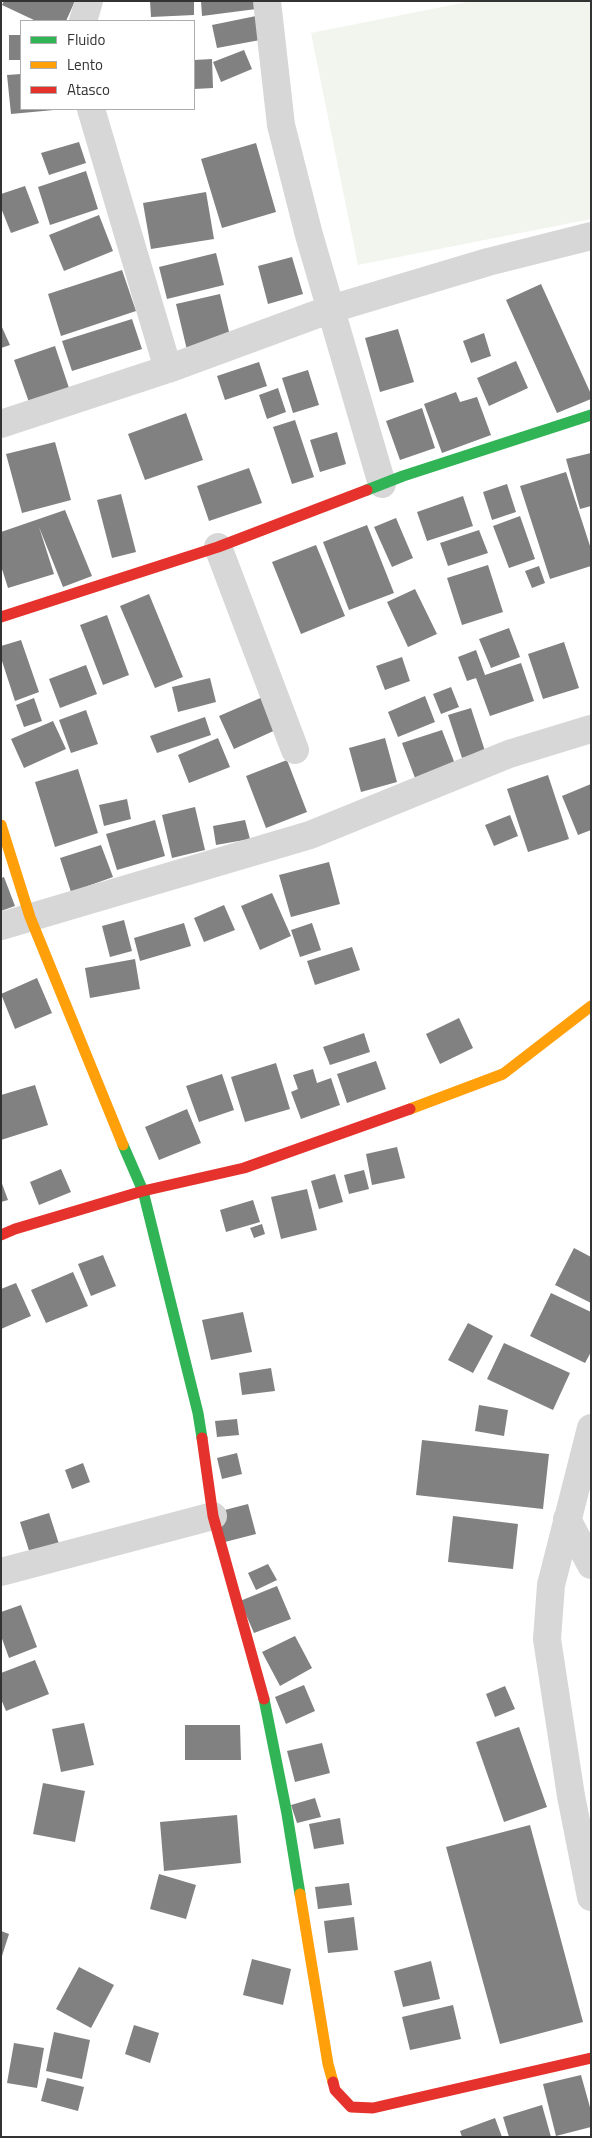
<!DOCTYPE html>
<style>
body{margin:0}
#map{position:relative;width:592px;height:2138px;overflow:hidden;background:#fff;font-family:"Titillium Web",sans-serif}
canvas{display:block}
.frame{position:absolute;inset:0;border:2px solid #333;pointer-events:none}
.legend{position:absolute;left:20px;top:20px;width:175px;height:90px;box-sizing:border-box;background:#fff;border:1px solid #adadad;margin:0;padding:6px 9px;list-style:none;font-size:15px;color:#333}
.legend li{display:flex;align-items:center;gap:10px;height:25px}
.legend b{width:25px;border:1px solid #adadad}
</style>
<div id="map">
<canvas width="592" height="2138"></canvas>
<div class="frame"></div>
<ul class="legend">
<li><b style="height:6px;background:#30b455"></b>Fluido</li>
<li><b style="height:6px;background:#ff9f0a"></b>Lento</li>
<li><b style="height:6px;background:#e5322d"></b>Atasco</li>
</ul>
</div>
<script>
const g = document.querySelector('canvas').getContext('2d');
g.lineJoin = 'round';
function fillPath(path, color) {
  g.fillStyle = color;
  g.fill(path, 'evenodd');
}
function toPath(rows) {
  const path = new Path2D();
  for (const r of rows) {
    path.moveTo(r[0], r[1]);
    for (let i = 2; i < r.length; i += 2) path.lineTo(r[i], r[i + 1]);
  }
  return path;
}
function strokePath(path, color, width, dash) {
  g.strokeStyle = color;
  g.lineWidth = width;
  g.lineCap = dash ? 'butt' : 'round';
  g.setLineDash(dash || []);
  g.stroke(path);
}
fillPath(toPath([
 [472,1,591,1,591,219,358,265,311,33]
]), '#f1f5ed');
fillPath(toPath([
 [4,1,75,1,66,21,36,21,2,5],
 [150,1,194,1,194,15,151,17],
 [201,1,263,1,264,8,202,16],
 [256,16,260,40,217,48,212,25],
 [9,35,21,35,21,60,9,60],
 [244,50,252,69,221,82,213,62],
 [212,59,213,88,194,89,194,60],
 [21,74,21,109,54,110,11,114,7,75],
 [79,142,86,163,49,175,41,153],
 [256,143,276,212,222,228,201,159],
 [86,171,98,209,50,225,38,187],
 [25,186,39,223,11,233,1,208,1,194],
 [206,192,214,239,151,249,143,203],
 [99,215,113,251,64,271,49,235],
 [216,253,224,285,167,299,159,267],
 [292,257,303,294,268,304,258,266],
 [122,270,136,311,61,336,48,294],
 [541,284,591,394,591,399,557,413,506,300],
 [220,294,231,340,187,350,176,304],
 [132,319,142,349,72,371,62,341],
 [1,325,10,345,1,348],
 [398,329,414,382,380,392,365,338],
 [484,333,491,356,471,363,463,341],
 [55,346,70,391,30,405,14,360],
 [516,361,528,388,489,406,477,378],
 [259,362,267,386,225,400,217,376],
 [308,370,319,405,293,413,282,378],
 [278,388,286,412,267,419,259,395],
 [456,392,460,402,477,397,491,435,442,453,424,404],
 [422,408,435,448,400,460,386,421],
 [186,413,203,460,145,480,128,434],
 [295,420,314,477,292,484,273,427],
 [337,432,346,464,320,472,310,440],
 [55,442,71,500,22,513,6,454],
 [591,453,591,506,580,509,566,459],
 [249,468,262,503,209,521,197,486],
 [566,472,591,549,591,566,550,579,520,486],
 [507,484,516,512,492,520,483,492],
 [121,494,136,552,112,558,97,500],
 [463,496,473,526,427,541,417,512],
 [65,510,92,576,63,587,39,527,54,574,8,588,1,566,1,532],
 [520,516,535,559,509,568,493,526],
 [396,518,413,558,392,567,374,527],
 [367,525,394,593,349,610,323,542],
 [479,530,488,553,448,566,440,543],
 [316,545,345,616,301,634,272,562],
 [488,565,503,612,462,625,447,578],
 [539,566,545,583,532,588,525,571],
 [415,589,437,634,408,647,387,602],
 [149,594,183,677,155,688,120,606],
 [107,615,129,675,103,685,80,625],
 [509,628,520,657,491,668,479,639],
 [21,640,39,692,15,701,1,658,1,646],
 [564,642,579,688,543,699,528,654],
 [476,650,485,675,467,681,458,657],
 [402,657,410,681,385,690,376,666],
 [521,663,534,701,490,716,476,678],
 [86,665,97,694,60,708,49,679],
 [210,678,216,702,178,712,172,687],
 [451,687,459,707,441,714,433,694],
 [265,696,280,728,234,749,219,716],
 [425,696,435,722,398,737,388,712],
 [34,698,42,721,24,727,16,705],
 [471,708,485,751,462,758,448,715],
 [86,710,98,744,71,753,59,720],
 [205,717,211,735,157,753,150,736],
 [53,721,66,749,24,768,11,739],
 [442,730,455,764,415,778,402,743],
 [218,738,230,767,189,783,178,755],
 [385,738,397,782,361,792,349,748],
 [287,760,307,812,266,828,246,776],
 [78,769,98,833,55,847,35,782],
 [548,775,569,839,528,852,507,789],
 [591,784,591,830,578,835,562,796],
 [127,799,131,819,104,826,99,805],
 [195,807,205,850,172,858,162,815],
 [510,815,518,836,494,846,485,825],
 [155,820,165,856,117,870,106,834],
 [245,820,250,839,216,845,213,826],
 [101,845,113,877,71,892,60,858],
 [329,862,340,904,291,917,279,875],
 [4,877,15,906,1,911,1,878],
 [272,893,291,936,260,950,241,906],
 [224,905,235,930,204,942,194,918],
 [124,920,132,951,110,957,102,926],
 [184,923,191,946,140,961,134,938],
 [312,923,321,950,300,957,291,930],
 [352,947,360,970,315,985,307,961],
 [135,959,140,989,90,998,85,968],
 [37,978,52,1013,15,1029,1,994],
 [459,1018,473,1048,440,1064,426,1034],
 [364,1033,370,1052,330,1065,323,1047],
 [376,1061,386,1089,347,1103,337,1074],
 [276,1063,290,1109,245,1122,231,1077],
 [313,1069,317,1083,331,1078,340,1105,301,1119,291,1092,298,1089,293,1075],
 [222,1074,234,1110,199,1122,186,1086],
 [35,1085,48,1125,1,1140,1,1095],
 [187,1109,201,1143,159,1160,145,1127],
 [397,1147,405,1178,372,1185,366,1154],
 [61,1169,71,1192,39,1205,30,1182],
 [364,1170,369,1189,349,1194,344,1175],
 [335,1174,343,1202,319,1209,311,1181],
 [1,1181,8,1200,1,1202],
 [307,1189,317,1230,281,1239,271,1197],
 [253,1200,260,1222,226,1232,220,1210],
 [262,1224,265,1234,254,1238,250,1228],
 [574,1248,591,1257,591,1303,555,1285],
 [103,1255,116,1286,91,1296,78,1264],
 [73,1272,88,1306,46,1323,31,1290],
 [16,1283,31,1316,1,1329,1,1289],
 [551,1293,591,1312,591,1352,585,1363,530,1336],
 [243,1312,252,1352,211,1360,202,1320],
 [468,1323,493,1336,473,1373,448,1360],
 [504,1343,570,1373,553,1410,487,1379],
 [271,1368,275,1391,242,1395,239,1373],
 [479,1405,508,1410,504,1436,475,1431],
 [237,1419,239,1435,217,1437,215,1421],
 [422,1440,549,1454,543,1509,416,1495],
 [237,1453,242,1474,222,1479,217,1458],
 [83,1463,90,1482,72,1489,65,1470],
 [248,1504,256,1534,225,1542,217,1512],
 [49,1513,60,1547,31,1557,20,1522],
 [453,1516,518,1524,513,1569,448,1562],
 [268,1564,277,1580,256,1590,248,1573],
 [277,1586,291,1619,254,1633,240,1601],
 [21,1605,37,1647,9,1658,1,1636,1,1612],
 [295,1636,312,1668,280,1686,262,1652],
 [35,1660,49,1694,6,1711,1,1699,1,1673],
 [304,1685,315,1711,286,1724,275,1697],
 [505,1686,515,1709,495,1717,486,1694],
 [84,1723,94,1765,61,1772,52,1729],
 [185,1725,240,1725,241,1760,185,1760],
 [519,1727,547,1807,504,1822,476,1742],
 [322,1743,330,1773,295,1782,287,1751],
 [43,1783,85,1791,75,1842,33,1834],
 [315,1798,321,1817,297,1823,291,1805],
 [237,1815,241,1863,164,1871,160,1822],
 [340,1818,344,1844,314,1849,309,1824],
 [530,1825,583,2022,500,2044,446,1847],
 [159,1874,196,1885,186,1919,150,1909],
 [349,1883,352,1905,318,1909,315,1887],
 [354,1917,358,1950,328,1953,324,1921],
 [1,1931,9,1934,2,1956,1,1956],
 [252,1959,291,1969,283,2005,243,1995],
 [431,1961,440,1999,403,2007,394,1971],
 [79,1967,114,1985,91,2028,56,2009],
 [453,2005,461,2039,410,2050,402,2017],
 [134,2025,159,2033,150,2063,125,2054],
 [54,2032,90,2040,82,2079,46,2071],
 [14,2043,44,2048,37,2088,7,2083],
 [581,2075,591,2111,591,2127,556,2136,543,2084],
 [47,2078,84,2087,78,2111,41,2101],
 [542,2105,551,2137,509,2137,503,2117],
 [495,2118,502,2137,462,2137,460,2131]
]), '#818181');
strokePath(toPath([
 [267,1,281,125,309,235,382,484],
 [83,21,89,1],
 [91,109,168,369],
 [1,424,168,369,331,309,488,262,591,236],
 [218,547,295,750],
 [1,926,310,835,509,754,591,729],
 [591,1428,551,1585,547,1639,571,1796,591,1897],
 [567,1519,591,1565],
 [1,1572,213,1516]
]), '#d7d7d7', 28);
strokePath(toPath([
 [367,490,403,476,591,415],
 [123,1145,143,1191,198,1413,202,1438],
 [264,1699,287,1814,300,1894]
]), '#30b455', 11);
strokePath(toPath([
 [1,825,30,917,123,1145],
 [410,1109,503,1074,591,1006],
 [300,1894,328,2064,333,2082]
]), '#ff9f0a', 11);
strokePath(toPath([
 [1,617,218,547,367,490],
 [1,1235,15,1229,143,1191,244,1168,410,1109],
 [202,1438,213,1516,264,1699],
 [333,2082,335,2090,351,2107,373,2108,591,2058]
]), '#e5322d', 11);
</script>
